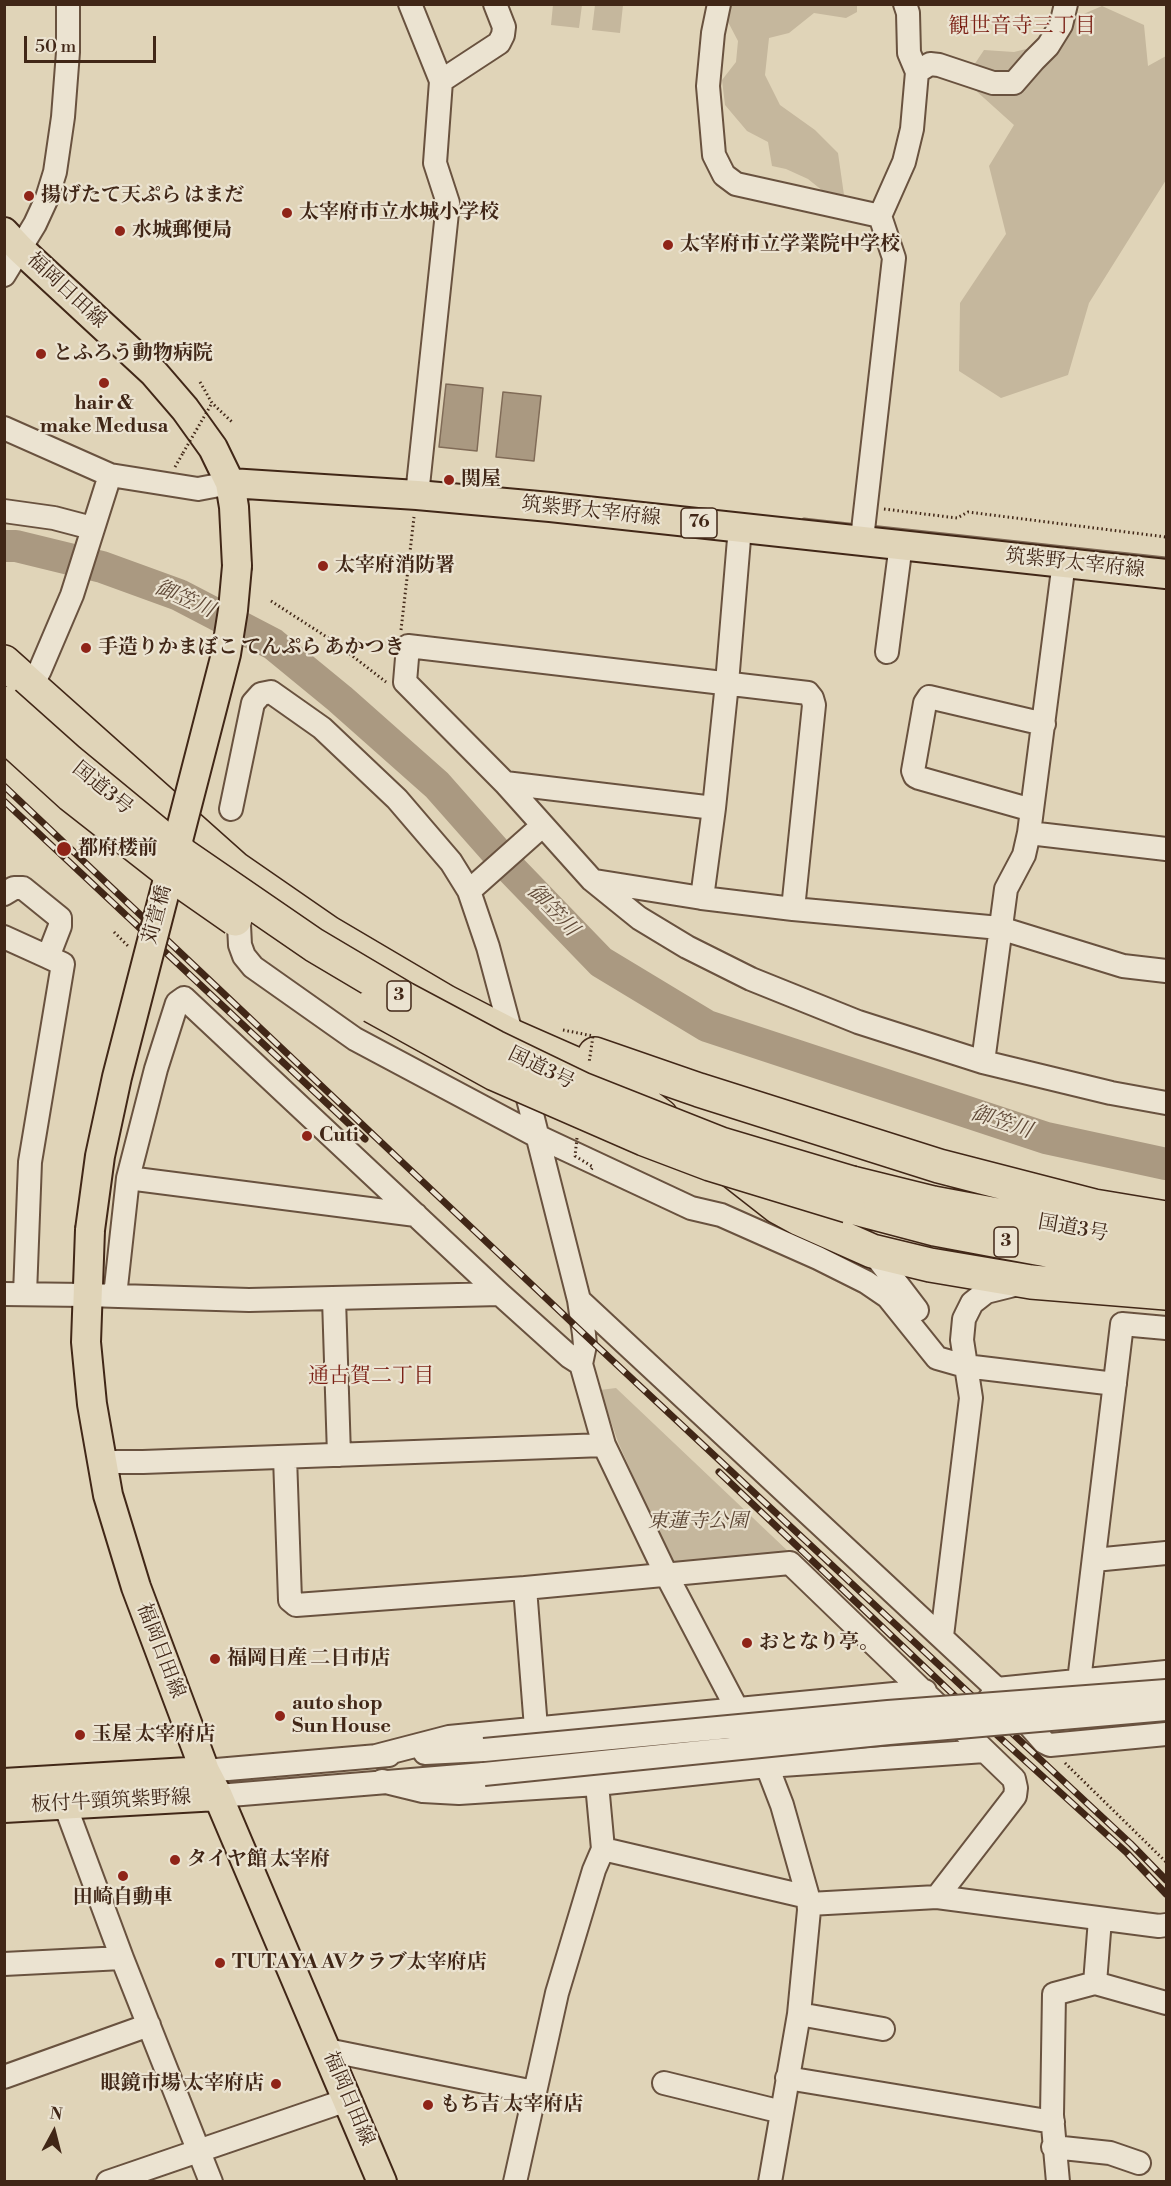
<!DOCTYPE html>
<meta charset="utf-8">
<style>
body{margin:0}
#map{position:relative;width:1171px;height:2186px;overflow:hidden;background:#e0d4b8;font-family:"Libre Bodoni",serif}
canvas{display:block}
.frame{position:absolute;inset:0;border:6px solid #412717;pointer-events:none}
.north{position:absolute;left:24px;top:2102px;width:60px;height:60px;-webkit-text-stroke:4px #ebe3d1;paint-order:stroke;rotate:7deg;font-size:16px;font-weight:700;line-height:24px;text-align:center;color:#412717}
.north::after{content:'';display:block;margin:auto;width:21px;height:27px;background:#412717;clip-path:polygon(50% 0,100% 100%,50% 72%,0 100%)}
.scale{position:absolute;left:24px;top:36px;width:132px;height:27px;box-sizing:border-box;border:3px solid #412717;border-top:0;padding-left:8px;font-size:18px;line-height:21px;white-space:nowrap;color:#412717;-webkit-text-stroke:4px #ebe3d1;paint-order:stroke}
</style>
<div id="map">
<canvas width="1171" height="2186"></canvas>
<div class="frame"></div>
<div class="north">N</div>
<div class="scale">50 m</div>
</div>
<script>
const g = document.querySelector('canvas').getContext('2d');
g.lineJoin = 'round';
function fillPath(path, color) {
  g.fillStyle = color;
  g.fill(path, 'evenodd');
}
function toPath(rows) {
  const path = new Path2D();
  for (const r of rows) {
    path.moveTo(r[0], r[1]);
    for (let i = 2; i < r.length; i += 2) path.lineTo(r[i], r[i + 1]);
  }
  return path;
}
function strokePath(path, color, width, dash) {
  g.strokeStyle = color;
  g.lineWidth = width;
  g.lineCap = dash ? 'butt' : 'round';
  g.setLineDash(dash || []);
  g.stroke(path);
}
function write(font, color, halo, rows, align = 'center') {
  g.font = font + ' "Libre Bodoni","Noto Serif JP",serif';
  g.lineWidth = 4.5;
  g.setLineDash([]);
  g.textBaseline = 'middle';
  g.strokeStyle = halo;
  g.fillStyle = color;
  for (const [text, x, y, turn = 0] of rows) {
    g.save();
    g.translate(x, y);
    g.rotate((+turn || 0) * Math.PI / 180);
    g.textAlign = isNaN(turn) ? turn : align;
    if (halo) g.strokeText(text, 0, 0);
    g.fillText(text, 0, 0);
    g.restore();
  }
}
fillPath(toPath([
 [553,5,582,5,579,28,551,25],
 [595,5,623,5,620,33,592,30],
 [729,5,857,5,857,12,846,18,814,13,789,33,769,38,765,75,780,105,815,130,838,153,844,195,823,191,808,179,786,169,772,166,768,142,747,131,725,105,722,80,736,62,738,41,727,20],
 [1102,6,1144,25,1148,66,1166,56,1166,180,1089,303,1068,375,1001,398,959,371,960,303,1006,234,989,166,1014,125,974,89,972,68,984,50,1014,52,1042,45,1056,26],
 [616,1388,791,1554,673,1565,618,1442,600,1390]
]), '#c5b79d');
const water = toPath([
 [446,384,483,388,477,451,439,447,446,384],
 [503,392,541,396,534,461,496,457,503,392]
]);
fillPath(water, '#aa9981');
strokePath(water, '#806b57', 1.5);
strokePath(toPath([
 [804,520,858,526],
 [870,527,1166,559]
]), '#806b57', 5);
strokePath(toPath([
 [4,546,16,546,102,567,179,595,273,644,340,699,437,785,513,871,601,962,707,1026,1046,1138,1166,1164]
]), '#aa9981', 32);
const minor = toPath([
 [410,4,441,81,435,163,448,203,417,495],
 [719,4,713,33,708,86,714,155,724,175,736,184,880,216],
 [917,72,930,64,939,65,993,83,1014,83,1034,60,1048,46,1061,25,1066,4],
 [441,81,499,43,503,35,504,27,495,4],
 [4,275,35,224,47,198,55,172,63,117,68,52,68,4],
 [4,428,110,475,198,489,230,483],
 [4,511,54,518,92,528],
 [862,539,894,258,880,216,904,162,912,129,917,72,909,53,908,13,905,4],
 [887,652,901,544],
 [26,697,40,670,72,595,110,475],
 [505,783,714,808],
 [231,809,253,703,261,694,271,692,322,728,397,799,451,862,469,891,488,947,514,1044],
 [1032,810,919,778,915,776,913,771,925,703,929,697,1044,724],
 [1029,833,1166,849],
 [595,881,702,898,793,909,1000,928,1123,966,1166,971],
 [469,891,542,826],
 [4,894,14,888,23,888,60,918,60,926,48,957,4,937],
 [702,898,714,808,727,683,740,527],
 [238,905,240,945,244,956,253,967,355,1039,537,1136,691,1208,721,1215,818,1258,866,1282,888,1297,937,1358,965,1366,1115,1384],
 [793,909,814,705,812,698,808,693,408,646,405,682,505,783,592,880,639,918,687,947,751,979,858,1022,983,1062,1111,1093,1166,1103],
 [983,1062,1006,889,1024,855,1029,833,1064,562],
 [523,1079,579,1300,584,1334,585,1345,581,1364,604,1445,666,1574,767,1766,782,1805,808,1897,809,1910,799,2014,770,2182],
 [128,1178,416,1215],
 [872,1251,917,1310],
 [4,1294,86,1295,249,1300,500,1294],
 [25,1294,30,1162,63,964,48,957],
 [115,1296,128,1178,156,1069,177,1003,184,998,500,1294,570,1357,581,1364],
 [334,1299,339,1455],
 [579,1300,997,1689,977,1715],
 [285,1457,290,1600,296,1605,525,1588,790,1563,1014,1779,1016,1788,1015,1796,937,1897],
 [101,1462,143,1462,604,1445],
 [1094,1560,1166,1553],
 [525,1588,536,1728],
 [942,1636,971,1398,962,1340,964,1319,972,1303,986,1292,1018,1284],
 [1079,1681,1122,1324,1166,1328],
 [997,1689,1166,1672],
 [1014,1708,1044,1742,1050,1745,1166,1734],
 [425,1753,484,1750],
 [376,1756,449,1737,925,1691],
 [205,1771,389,1755],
 [382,1781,423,1791,459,1793,597,1784,767,1766,985,1751],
 [597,1784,603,1849,808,1897],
 [218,1796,484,1774],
 [65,1805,122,1958,211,2182],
 [809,1904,937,1897,1159,1926,1166,1925],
 [1100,1919,1095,1983,1166,2003],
 [4,1964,122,1958],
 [799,2014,883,2029],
 [327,2050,534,2092],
 [4,2077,149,2025],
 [787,2078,1053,2122],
 [664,2083,782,2112],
 [1053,2147,1110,2153,1139,2163],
 [108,2182,347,2100],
 [515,2182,557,1993,594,1870,603,1849],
 [1058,2182,1052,2115,1054,1994,1095,1983]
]);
const major = toPath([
 [4,232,20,249,154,373,185,409,213,448,230,483,234,507,237,566],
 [230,483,417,495,550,507,1166,574],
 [90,1230,86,1342,92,1404,108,1495,136,1587,205,1771,218,1796,382,2182],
 [4,1783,205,1771],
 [4,1808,218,1796]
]);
const highway = toPath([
 [4,662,235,868,329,933,446,1002,512,1036,603,1076,624,1088,661,1116],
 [595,1054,699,1090,939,1166,1094,1206,1166,1218],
 [732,1171,778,1207,800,1219,872,1251,930,1265,1031,1282,1166,1293],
 [852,1183,933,1203,1093,1233,1166,1242],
 [848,1206,935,1229,1090,1258,1166,1268]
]);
strokePath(minor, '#69523f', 26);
strokePath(major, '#412717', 32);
strokePath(highway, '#412717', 36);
strokePath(toPath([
 [200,382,212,403,232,422],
 [175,467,183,453],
 [884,509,957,518,968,512,1166,537],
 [271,601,333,641,386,682],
 [401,630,414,517],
 [114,932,128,946],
 [1065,1763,1166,1862]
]), '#412717', 3, [1.5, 3]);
strokePath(minor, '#ebe3d1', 22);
strokePath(major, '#e0d4b8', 28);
strokePath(highway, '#e0d4b8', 33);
const rail = toPath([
 [4,786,584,1334,1131,1844,1166,1880],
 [4,801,365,1139],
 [719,1472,976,1716,1127,1853,1166,1894]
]);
strokePath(rail, '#412717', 7);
strokePath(rail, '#ebe3d1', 4.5, [14]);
const minorBridge = toPath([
 [484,1750,888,1712,1166,1691],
 [484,1774,889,1733,1166,1709]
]);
const majorBridge = toPath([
 [90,1230,100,1156,117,1077,226,654,233,610,237,566]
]);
const highwayBridge = toPath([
 [4,703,69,761,183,855,314,945,405,999,495,1047,582,1089,721,1144,852,1183],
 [4,734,71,795,182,882,235,919],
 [372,1006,495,1074,644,1139,710,1164,848,1206]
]);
strokePath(minorBridge, '#69523f', 26, []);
strokePath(majorBridge, '#412717', 32, []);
strokePath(highwayBridge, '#412717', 36, []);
strokePath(toPath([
 [183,453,212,403],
 [563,1030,593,1036,589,1063],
 [577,1138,575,1156,593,1167,590,1171]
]), '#412717', 3, [1.5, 3]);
strokePath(minorBridge, '#ebe3d1', 22);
strokePath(majorBridge, '#e0d4b8', 28);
strokePath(highwayBridge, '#e0d4b8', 33);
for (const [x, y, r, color] of [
 [29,196,6,"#8f2418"],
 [287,213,6,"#8f2418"],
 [120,231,6,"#8f2418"],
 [668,245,6,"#8f2418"],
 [41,354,6,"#8f2418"],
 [104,383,6,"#8f2418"],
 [449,480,6,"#8f2418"],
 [323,566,6,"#8f2418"],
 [86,648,6,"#8f2418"],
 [64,849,8,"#8f2418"],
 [307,1136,6,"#8f2418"],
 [747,1643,6,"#8f2418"],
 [215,1659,6,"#8f2418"],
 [280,1716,6,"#8f2418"],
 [80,1735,6,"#8f2418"],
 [175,1860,6,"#8f2418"],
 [123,1876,6,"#8f2418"],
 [220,1963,6,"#8f2418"],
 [276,2084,6,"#8f2418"],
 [428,2105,6,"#8f2418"]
]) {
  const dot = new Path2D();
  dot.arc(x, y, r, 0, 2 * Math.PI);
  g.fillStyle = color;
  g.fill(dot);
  strokePath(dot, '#ebe3d1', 2);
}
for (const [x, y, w] of [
 [699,523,36],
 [399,996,24],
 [1006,1242,24]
]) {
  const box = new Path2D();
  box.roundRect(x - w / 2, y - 15, w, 30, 4.5);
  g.fillStyle = '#ebe3d1';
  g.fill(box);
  strokePath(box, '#412717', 1.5);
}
write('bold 18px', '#412717', null, [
 ["76",699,523],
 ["3",399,996],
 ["3",1006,1242]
]);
write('bold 20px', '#412717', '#ebe3d1', [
 ["揚げたて天ぷら はまだ",41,196],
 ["太宰府市立水城小学校",299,213],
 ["水城郵便局",132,231],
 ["太宰府市立学業院中学校",680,245],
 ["とふろう動物病院",53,354],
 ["hair &",104,404,"center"],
 ["make Medusa",104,427,"center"],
 ["関屋",461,480],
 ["太宰府消防署",335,566],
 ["手造りかまぼこ てんぷら あかつき",98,648],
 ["都府楼前",78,849],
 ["Cuti",319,1136],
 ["おとなり亭。",759,1643],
 ["福岡日産 二日市店",227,1659],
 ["auto shop",292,1704],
 ["Sun House",292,1727],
 ["玉屋 太宰府店",92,1735],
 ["タイヤ館 太宰府",187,1860],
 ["田崎自動車",123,1898,"center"],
 ["TUTAYA AVクラブ太宰府店",232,1963],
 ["眼鏡市場 太宰府店",264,2084,"right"],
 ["もち吉 太宰府店",440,2105]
], 'left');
write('20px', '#412717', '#ebe3d1', [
 ["福岡日田線",66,291,43],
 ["筑紫野太宰府線",591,512,6],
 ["筑紫野太宰府線",1075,564,6],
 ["国道3号",102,789,39],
 ["苅萱橋",158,915,-75],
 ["国道3号",541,1069,26],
 ["国道3号",1073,1229,10],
 ["福岡日田線",160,1651,69],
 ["板付牛頸筑紫野線",111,1802,-3],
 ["福岡日田線",348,2099,67]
]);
write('italic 20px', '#5b4432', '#ebe3d1', [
 ["東蓮寺公園",698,1522]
]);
write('21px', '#7a1f14', '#ebe3d1', [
 ["観世音寺三丁目",1022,27],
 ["通古賀二丁目",371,1377]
]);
write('italic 21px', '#604937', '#ebe3d1', [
 ["御笠川",184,600,24],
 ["御笠川",552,911,46],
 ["御笠川",1001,1123,18]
]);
</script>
